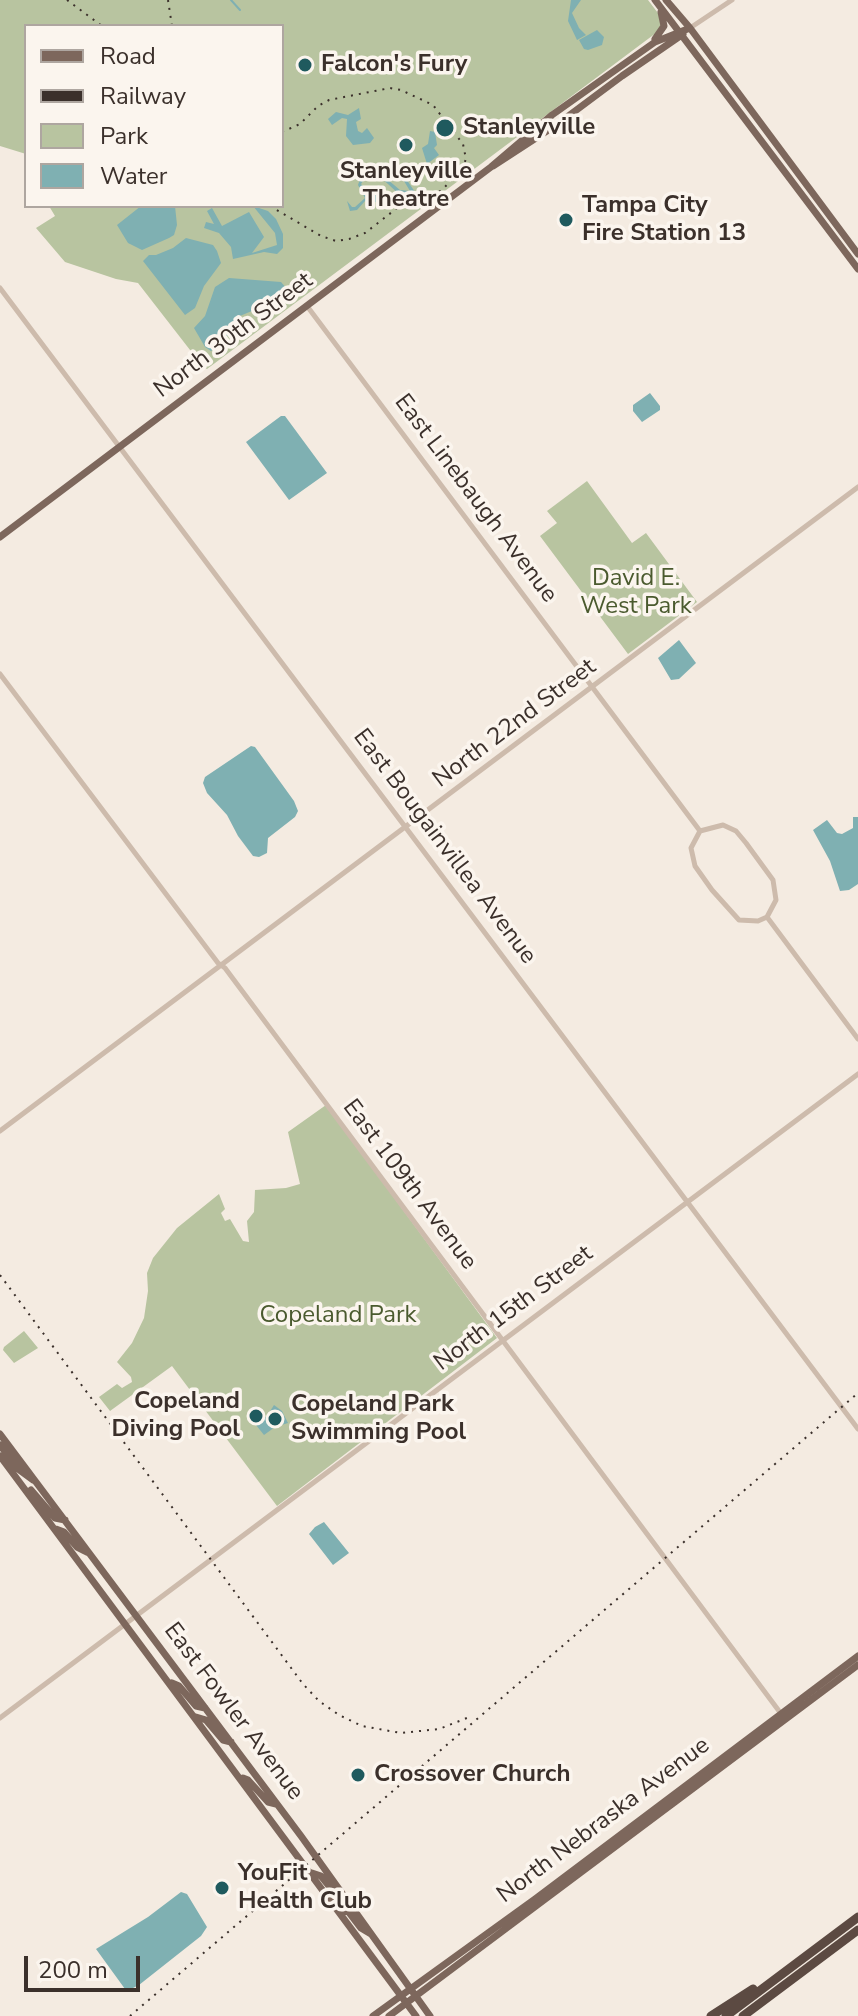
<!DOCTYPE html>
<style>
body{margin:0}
#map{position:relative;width:858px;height:2016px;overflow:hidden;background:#f4ebe1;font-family:"Nunito Sans",sans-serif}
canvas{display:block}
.legend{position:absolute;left:24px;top:24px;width:260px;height:184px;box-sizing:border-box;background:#fbf5ee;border:2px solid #aea6a0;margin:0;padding:10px 14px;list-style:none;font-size:24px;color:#3b302b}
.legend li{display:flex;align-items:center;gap:16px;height:40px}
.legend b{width:40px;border:2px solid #aea6a0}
.scale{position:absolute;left:24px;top:1956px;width:116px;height:36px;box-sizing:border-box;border:4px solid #3b302b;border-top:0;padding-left:10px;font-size:24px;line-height:28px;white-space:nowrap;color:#3b302b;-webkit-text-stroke:6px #fbf5ee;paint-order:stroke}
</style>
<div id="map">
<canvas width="858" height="2016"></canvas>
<ul class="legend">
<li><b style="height:10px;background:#7d675c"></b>Road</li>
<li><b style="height:10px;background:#3b302b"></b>Railway</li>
<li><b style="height:22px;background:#b8c4a0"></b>Park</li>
<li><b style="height:22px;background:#7fb0b2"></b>Water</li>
</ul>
<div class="scale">200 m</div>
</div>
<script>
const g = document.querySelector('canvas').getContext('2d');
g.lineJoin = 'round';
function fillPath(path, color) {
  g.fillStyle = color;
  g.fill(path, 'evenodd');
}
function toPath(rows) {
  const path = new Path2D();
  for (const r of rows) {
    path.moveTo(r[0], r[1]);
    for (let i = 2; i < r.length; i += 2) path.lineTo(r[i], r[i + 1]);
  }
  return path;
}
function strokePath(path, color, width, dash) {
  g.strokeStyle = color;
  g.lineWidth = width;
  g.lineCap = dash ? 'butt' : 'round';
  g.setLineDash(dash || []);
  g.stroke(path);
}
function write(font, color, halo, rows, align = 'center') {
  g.font = font + ' "Nunito Sans",sans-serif';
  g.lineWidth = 7;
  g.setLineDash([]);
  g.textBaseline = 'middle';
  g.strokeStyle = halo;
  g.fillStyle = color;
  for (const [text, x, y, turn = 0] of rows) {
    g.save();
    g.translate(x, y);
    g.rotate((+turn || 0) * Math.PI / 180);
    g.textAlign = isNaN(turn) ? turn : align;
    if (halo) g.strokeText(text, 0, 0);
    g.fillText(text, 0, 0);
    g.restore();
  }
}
fillPath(toPath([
 [0,0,648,0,661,17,662,26,656,33,207,369,204,368,138,283,116,279,65,262,36,228,55,216,49,206,282,206,282,26,26,26,26,154,0,146],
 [587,481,632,543,646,533,697,602,628,654,540,536,557,523,547,511],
 [326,1105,497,1338,277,1506,172,1366,110,1411,99,1397,117,1384,122,1388,132,1382,131,1377,117,1362,132,1343,144,1318,148,1291,147,1273,153,1258,177,1228,219,1194,225,1209,221,1213,225,1221,230,1219,243,1241,249,1242,247,1221,254,1212,255,1190,286,1188,300,1184,288,1132],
 [24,1331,38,1348,14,1363,3,1350,4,1347]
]), '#b8c4a0');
fillPath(toPath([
 [571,0,581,0,572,13,579,28,586,35,577,40,568,21],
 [597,30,604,37,602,45,588,50,584,49,579,40],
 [359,108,361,119,356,122,358,131,362,133,367,128,374,138,370,143,353,145,346,136,347,119,342,118,332,125,328,119,336,112,348,115],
 [430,131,435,132,437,145,434,148,439,155,427,164,422,148,428,144],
 [368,168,375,169,400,190,410,191,404,181,387,174,391,169,402,173,415,192,412,195,401,196,376,173,368,174,361,184,367,190,377,193,376,202,365,201,357,210,350,211,347,201,352,207,355,207,365,198,358,185,362,173],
 [141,206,175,206,177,225,174,235,169,238,142,250,128,243,117,225],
 [253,206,268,211,276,219,283,234,283,248,277,254,264,252,233,259,231,247,219,233,204,228,206,222,214,224,207,211,212,208,222,226,249,212,264,237,252,253,277,245,275,233],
 [186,238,213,245,217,251,221,263,204,286,195,308,185,315,143,261,149,255,156,255,173,248],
 [229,278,281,282,287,289,288,296,235,318,225,341,211,351,205,347,194,328,205,316,215,287],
 [650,393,660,406,660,410,642,422,633,411,633,405],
 [281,416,285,416,327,473,289,500,246,442],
 [679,640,696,663,679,679,671,680,658,658],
 [251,746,255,747,294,801,298,811,295,817,268,838,267,853,259,857,253,856,238,836,227,815,207,793,203,783,205,777],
 [853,817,858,817,858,884,849,890,840,891,830,861,813,830,827,820,837,833,842,834,853,828],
 [274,1405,282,1411,288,1423,275,1427,264,1435,256,1425,267,1416],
 [324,1522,349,1553,333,1565,309,1534,315,1527],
 [181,1892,187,1894,207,1927,201,1936,139,1985,129,1990,125,1989,96,1949,148,1917]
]), '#7fb0b2');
strokePath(toPath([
 [231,0,240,10]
]), '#7fb0b2', 2);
strokePath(toPath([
 [690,28,732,0],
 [0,288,858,1429],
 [307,306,700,831],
 [0,674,218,963,225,968,782,1715],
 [700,831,723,825,736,831,746,843,773,880,776,900,767,917],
 [700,831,691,848,695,866,712,890,739,920,758,921,767,917],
 [767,917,858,1039],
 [0,1131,858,487],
 [0,1718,858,1074]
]), '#cdbbac', 5);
strokePath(toPath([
 [655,0,858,269],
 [666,0,690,28,858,254],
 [655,39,664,26,661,12],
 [493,166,559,123,622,76,683,34],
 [0,537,491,167,552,115,655,42,690,28],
 [0,1434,301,1836,430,2016],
 [0,1445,18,1469,33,1480],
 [0,1456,416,2016],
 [31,1490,55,1518,65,1520],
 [56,1529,64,1532,77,1547,87,1552],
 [172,1683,179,1686,196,1706,205,1708],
 [196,1717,206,1720,223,1740,231,1742],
 [243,1778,248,1780,268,1802,276,1804],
 [312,1873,321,1876,338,1897,347,1898],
 [341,1913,348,1911,361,1928,371,1934],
 [373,2016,535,1899,858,1656],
 [389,2016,858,1665]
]), '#7d675c', 7);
strokePath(toPath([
 [711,2016,753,1989],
 [726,2016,858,1917],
 [743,2016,858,1930]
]), '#5c4a42', 9);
strokePath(toPath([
 [67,0,102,26],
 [168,0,172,26],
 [270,206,321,236,336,241,349,239,365,233,410,198,441,191,462,169,466,159,463,144,433,105,401,90,390,88,329,100,318,106,300,124,282,132],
 [0,1275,303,1684,319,1701,339,1715,362,1726,401,1733,439,1729,472,1716],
 [130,2016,858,1393]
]), '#3b302b', 2, [2, 6]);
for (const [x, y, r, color] of [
 [305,65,8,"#1f5a5e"],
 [445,128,10,"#1f5a5e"],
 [406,145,8,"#1f5a5e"],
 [566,220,8,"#1f5a5e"],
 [256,1416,8,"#1f5a5e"],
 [275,1419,8,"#1f5a5e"],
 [358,1775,8,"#1f5a5e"],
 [222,1888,8,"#1f5a5e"]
]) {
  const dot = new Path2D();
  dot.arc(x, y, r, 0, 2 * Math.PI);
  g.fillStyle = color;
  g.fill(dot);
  strokePath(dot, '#fbf5ee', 3);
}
write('bold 24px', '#3b302b', '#fbf5ee', [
 ["Falcon's Fury",321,65],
 ["Stanleyville",463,128],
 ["Stanleyville",406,172,"center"],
 ["Theatre",406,200,"center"],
 ["Tampa City",582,206],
 ["Fire Station 13",582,234],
 ["Copeland",240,1402,"right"],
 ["Diving Pool",240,1430,"right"],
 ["Copeland Park",291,1405],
 ["Swimming Pool",291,1433],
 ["Crossover Church",374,1775],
 ["YouFit",238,1874],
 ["Health Club",238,1902]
], 'left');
write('24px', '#3b302b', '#fbf5ee', [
 ["North 30th Street",234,336,-37],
 ["East Linebaugh Avenue",475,499,53],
 ["North 22nd Street",515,724,-37],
 ["East Bougainvillea Avenue",444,847,53],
 ["East 109th Avenue",409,1185,53],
 ["North 15th Street",514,1309,-37],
 ["East Fowler Avenue",233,1712,53],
 ["North Nebraska Avenue",604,1821,-37]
]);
write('24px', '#4a5a2e', '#fbf5ee', [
 ["David E.",636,579],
 ["West Park",636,607],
 ["Copeland Park",338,1316]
]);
</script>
